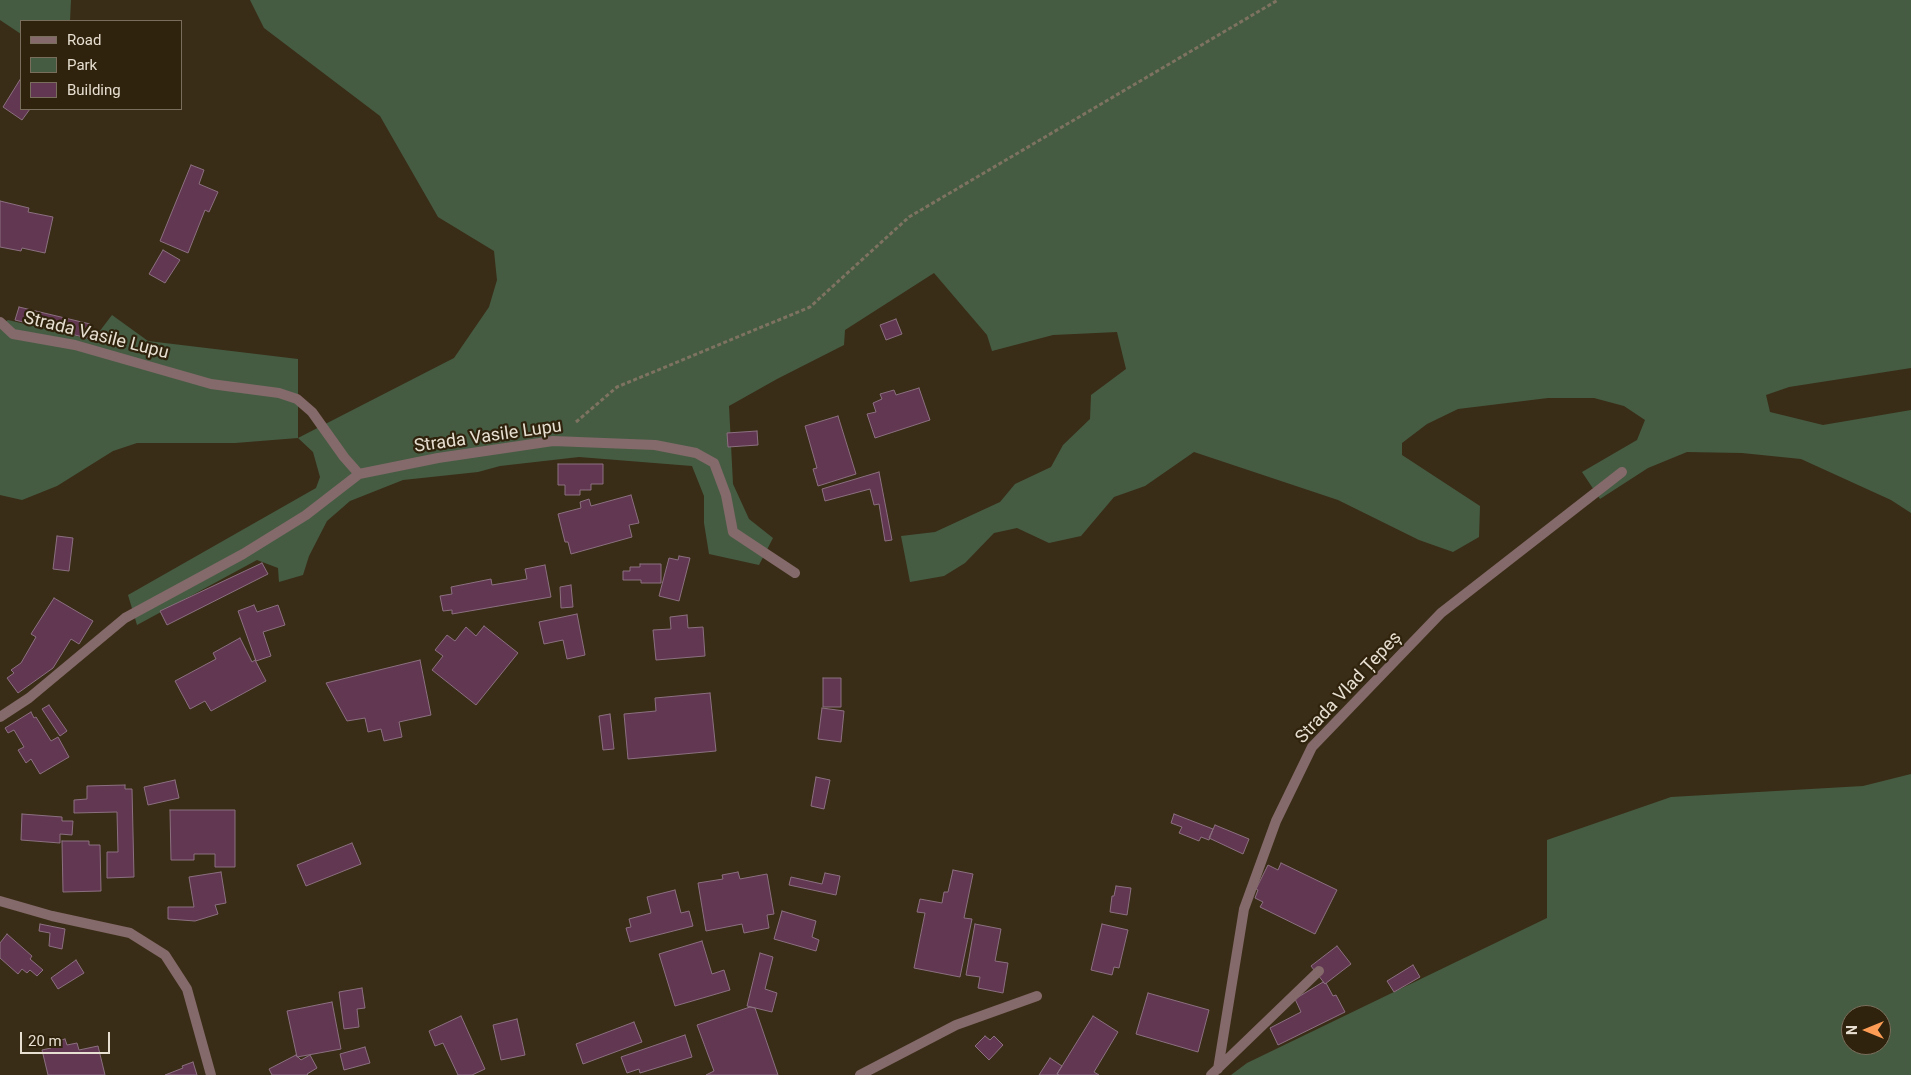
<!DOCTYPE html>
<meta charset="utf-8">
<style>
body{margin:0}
#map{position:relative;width:1911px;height:1075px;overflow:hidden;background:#3a2d17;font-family:Roboto,sans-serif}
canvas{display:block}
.legend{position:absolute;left:20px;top:20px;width:162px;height:90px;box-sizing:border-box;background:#30230d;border:1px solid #796e5b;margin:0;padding:6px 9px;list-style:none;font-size:15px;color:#e7dfd1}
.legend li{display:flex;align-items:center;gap:10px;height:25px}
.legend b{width:25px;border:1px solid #796e5b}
.north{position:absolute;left:1841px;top:1005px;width:50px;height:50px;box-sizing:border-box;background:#30230d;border:1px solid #796e5b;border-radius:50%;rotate:270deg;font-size:14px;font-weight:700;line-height:20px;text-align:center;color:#e7dfd1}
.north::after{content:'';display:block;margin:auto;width:18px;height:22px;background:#fd9d55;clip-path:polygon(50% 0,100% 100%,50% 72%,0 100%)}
.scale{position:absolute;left:20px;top:1032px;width:90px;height:22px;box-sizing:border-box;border:2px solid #e7dfd1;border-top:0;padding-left:6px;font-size:15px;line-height:18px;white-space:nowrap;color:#e7dfd1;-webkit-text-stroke:4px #30230d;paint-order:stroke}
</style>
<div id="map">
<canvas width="1911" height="1075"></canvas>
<ul class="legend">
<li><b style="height:6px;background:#846a6a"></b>Road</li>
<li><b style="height:14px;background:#455c43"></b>Park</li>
<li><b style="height:14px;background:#623752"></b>Building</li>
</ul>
<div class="north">N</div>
<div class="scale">20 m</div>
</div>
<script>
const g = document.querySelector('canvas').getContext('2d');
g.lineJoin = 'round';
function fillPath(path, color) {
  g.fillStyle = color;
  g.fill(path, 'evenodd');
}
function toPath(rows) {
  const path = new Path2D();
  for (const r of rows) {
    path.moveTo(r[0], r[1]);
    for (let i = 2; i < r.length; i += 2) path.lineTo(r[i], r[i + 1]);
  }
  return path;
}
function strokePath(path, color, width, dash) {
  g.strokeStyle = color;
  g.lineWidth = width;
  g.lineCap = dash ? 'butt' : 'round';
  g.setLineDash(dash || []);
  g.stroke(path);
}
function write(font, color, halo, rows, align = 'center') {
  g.font = font + ' Roboto,sans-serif';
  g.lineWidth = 4.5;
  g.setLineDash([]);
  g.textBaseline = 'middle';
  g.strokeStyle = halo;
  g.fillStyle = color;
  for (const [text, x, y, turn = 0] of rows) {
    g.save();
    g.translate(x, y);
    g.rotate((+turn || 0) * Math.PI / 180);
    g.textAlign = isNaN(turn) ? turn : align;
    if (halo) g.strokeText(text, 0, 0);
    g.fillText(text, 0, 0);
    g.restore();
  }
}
fillPath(toPath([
 [0,0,71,0,70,21,21,21,21,34,0,20],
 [250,0,1911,0,1911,368,1789,387,1766,395,1770,412,1823,425,1911,410,1911,513,1891,500,1801,459,1742,453,1687,452,1648,468,1600,499,1582,472,1637,440,1645,420,1624,406,1594,398,1548,398,1458,409,1427,424,1402,443,1402,455,1480,506,1479,537,1453,552,1419,540,1338,500,1194,452,1145,486,1114,497,1081,536,1049,543,1017,528,994,533,965,563,944,576,910,582,901,536,935,532,1000,502,1015,484,1051,467,1063,445,1090,419,1091,395,1126,369,1117,332,1053,335,992,351,987,335,934,273,845,330,844,345,777,379,729,406,733,484,749,519,773,538,759,565,709,554,704,523,704,496,692,466,579,457,500,466,478,472,403,480,350,501,327,521,309,556,303,575,279,582,278,568,257,560,137,625,128,595,316,488,320,477,313,452,298,438,235,443,137,443,113,451,57,486,22,500,0,495,0,325,8,320,93,340,112,315,148,341,298,359,298,438,454,358,489,307,497,280,494,251,438,217,380,116,264,28],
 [1911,774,1911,1075,1231,1075,1247,1063,1547,918,1547,840,1671,797,1863,786],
 [1851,1015,1881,1015,1881,1045,1851,1045]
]), '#455c43');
const building = toPath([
 [21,78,21,109,30,109,22,120,3,107,21,78],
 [191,165,204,170,199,184,218,192,209,212,205,210,188,253,160,241,191,165],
 [0,201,29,208,28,212,53,217,45,253,22,248,21,251,0,247,0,201],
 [163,250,180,260,165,283,149,274,163,250],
 [19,307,90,324,87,338,15,320,19,307],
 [896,319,902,334,886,340,880,325,896,319],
 [919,388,930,420,875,438,867,414,876,412,873,403,882,399,880,394,894,390,896,395,919,388],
 [838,416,856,474,818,486,813,469,817,468,805,426,838,416],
 [757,431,758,445,728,447,727,433,757,431],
 [558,464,603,464,603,484,591,484,591,490,580,490,580,495,565,495,565,485,558,485,558,464],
 [879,472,892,540,885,541,879,504,874,505,870,489,825,501,822,489,879,472],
 [631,495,639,523,629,525,632,537,571,554,568,542,565,542,558,514,581,508,580,502,589,499,591,506,631,495],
 [57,536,73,538,69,571,53,569,57,536],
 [679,556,690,558,679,601,659,596,669,558,678,560,679,556],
 [262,563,268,574,167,625,160,611,262,563],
 [640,564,661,564,661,583,641,583,641,580,623,580,623,571,630,571,630,567,640,567,640,564],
 [545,565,551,597,452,614,452,610,443,611,440,596,452,594,451,587,491,579,492,585,527,579,525,569,545,565],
 [571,585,573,607,561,608,560,587,571,585],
 [54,598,93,621,79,644,71,639,53,668,18,693,7,678,14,673,11,670,21,663,36,637,31,634,54,598],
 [254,605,257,612,278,605,285,625,263,632,271,656,256,661,238,611,254,605],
 [577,614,585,655,567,659,563,640,544,644,539,622,577,614],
 [687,615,688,628,703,627,705,656,656,660,653,630,671,629,670,617,687,615],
 [484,626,518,653,476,705,432,670,443,656,435,650,447,635,455,641,466,627,476,636,484,626],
 [240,638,252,662,255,660,266,681,211,711,205,701,190,709,175,681,216,659,213,653,240,638],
 [420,660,431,715,399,722,402,737,384,741,381,729,368,732,365,718,347,721,326,683,420,660],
 [823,678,841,678,841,707,823,707,823,678],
 [710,693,716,751,628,759,624,714,656,711,655,698,710,693],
 [49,705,67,731,60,736,42,709,49,705],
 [822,708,844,711,841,742,818,739,822,708],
 [31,712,34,718,36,717,51,741,58,737,69,757,40,774,31,759,26,763,18,750,24,747,14,730,8,733,5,728,31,712],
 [610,714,614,749,603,750,599,716,610,714],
 [816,777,830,780,824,809,811,806,816,777],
 [175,780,179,798,148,805,144,787,175,780],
 [125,785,125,789,132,789,134,877,107,878,107,852,118,852,117,812,74,813,74,800,87,799,87,786,125,785],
 [170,810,235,810,235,867,215,867,215,854,194,854,194,860,171,860,170,810],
 [22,814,62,817,62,821,73,821,72,835,60,834,60,843,21,840,22,814],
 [1174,814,1213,829,1209,840,1201,837,1199,841,1179,833,1182,827,1171,823,1174,814],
 [1215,825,1249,839,1243,854,1209,838,1215,825],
 [62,841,89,841,89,845,100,845,101,891,63,892,62,841],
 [352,843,361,864,306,886,297,865,352,843],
 [1281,863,1337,890,1315,934,1260,907,1263,902,1255,898,1258,890,1256,889,1268,865,1278,870,1281,863],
 [953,870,973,874,964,918,972,919,960,977,914,968,925,913,917,912,920,899,942,903,944,892,948,892,953,870],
 [221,872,226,903,215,905,218,914,195,921,168,919,168,907,194,907,189,877,221,872],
 [738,872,740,879,767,874,774,914,767,915,769,928,744,933,742,924,706,931,698,883,723,879,722,875,738,872],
 [825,873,840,876,836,895,789,885,791,877,822,884,825,873],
 [1116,886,1131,888,1127,915,1110,912,1112,896,1114,896,1116,886],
 [675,890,681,913,689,911,693,926,630,942,626,928,631,927,629,919,651,913,647,897,675,890],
 [782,911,816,921,812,937,819,940,816,951,774,939,782,911],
 [40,924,65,929,62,949,49,946,50,933,39,931,40,924],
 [975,924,1001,929,995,961,1008,963,1003,993,978,988,980,977,966,975,975,924],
 [1102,924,1128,930,1119,968,1114,967,1112,975,1091,970,1102,924],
 [7,934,32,956,30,959,43,970,37,976,30,970,27,973,22,969,18,974,0,958,0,943,7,934],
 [702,941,712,974,724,970,730,990,675,1006,659,954,702,941],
 [1337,946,1351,964,1325,984,1311,966,1337,946],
 [760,953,773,957,765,989,777,993,772,1012,747,1006,760,953],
 [76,960,84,973,58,989,51,978,76,960],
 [1413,965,1420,977,1394,992,1387,981,1413,965],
 [1323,982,1325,984,1326,983,1333,996,1336,995,1345,1012,1278,1045,1270,1028,1301,1012,1295,999,1323,982],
 [362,988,365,1008,357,1009,359,1027,344,1029,339,992,362,988],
 [1148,993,1209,1010,1198,1052,1136,1034,1148,993],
 [332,1002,341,1049,297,1057,287,1011,332,1002],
 [750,1007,755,1008,778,1075,706,1075,714,1071,697,1025,750,1007],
 [461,1016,485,1069,472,1075,458,1075,443,1043,435,1046,429,1031,461,1016],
 [1093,1016,1118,1032,1094,1072,1099,1075,1059,1075,1057,1074,1093,1016],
 [517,1019,525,1055,501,1060,493,1025,517,1019],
 [634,1022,642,1042,583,1064,576,1044,634,1022],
 [685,1035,692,1057,640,1073,639,1069,627,1073,621,1057,685,1035],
 [985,1036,990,1040,994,1036,1003,1045,989,1060,975,1046,985,1036],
 [65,1039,67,1045,77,1043,79,1050,98,1046,105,1075,48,1075,42,1050,51,1048,50,1043,65,1039],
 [365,1047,370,1063,344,1070,340,1054,365,1047],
 [296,1055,301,1060,310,1055,317,1068,307,1074,308,1075,272,1075,269,1069,296,1055],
 [1050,1058,1062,1066,1057,1074,1059,1075,1039,1075,1050,1058],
 [193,1062,197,1075,165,1075,183,1068,182,1066,193,1062]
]);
fillPath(building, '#623752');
strokePath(building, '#8b7080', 1);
strokePath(toPath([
 [576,422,617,387,810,307,909,217,1278,0]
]), '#7e7360', 3, [4, 2.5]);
strokePath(toPath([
 [0,322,13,334,75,345,211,384,279,393,297,399,312,412,344,457,359,474],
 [0,717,29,698,125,618,243,554,306,515,359,474,438,458,553,441,655,445,696,453,714,463,726,495,733,532,795,573],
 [0,901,52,916,130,933,165,955,187,989,211,1075],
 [1218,1069,1244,909,1276,821,1312,747,1441,613,1622,472],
 [860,1075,956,1025,1037,996],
 [1211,1075,1319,971]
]), '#846a6a', 10);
write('18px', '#e7dfd1', '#30230d', [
 ["Strada Vasile Lupu",96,336,14],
 ["Strada Vasile Lupu",488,437,-8],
 ["Strada Vlad Țepeș",1349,688,-47]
]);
</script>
